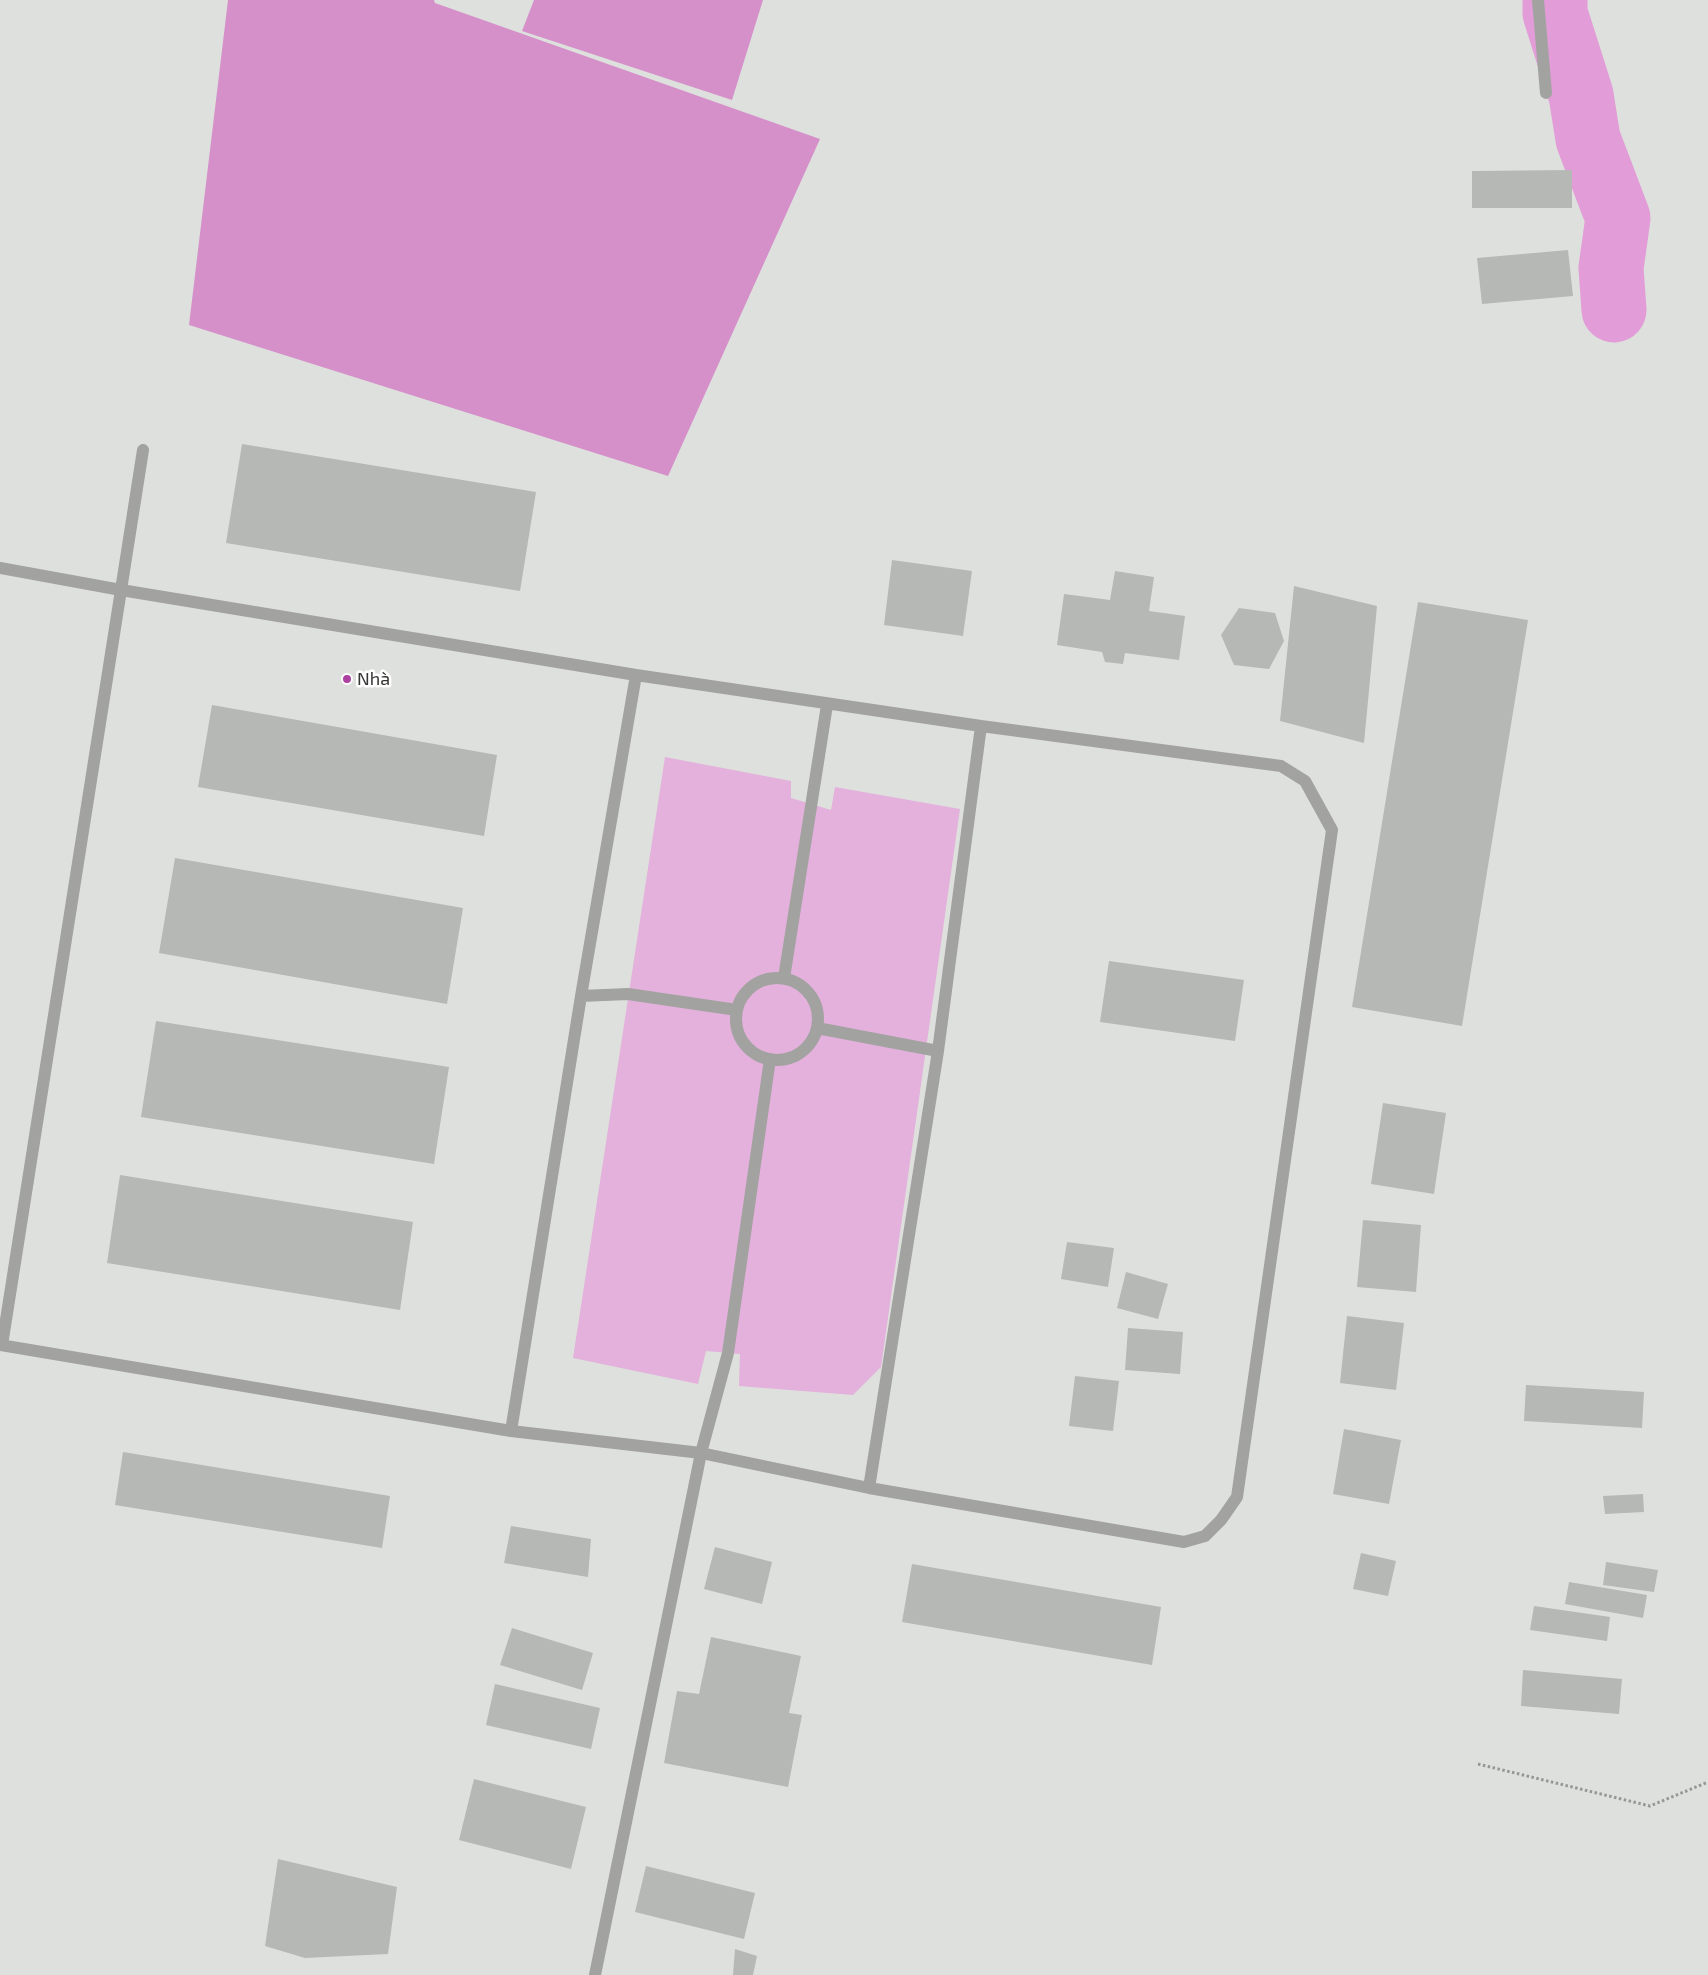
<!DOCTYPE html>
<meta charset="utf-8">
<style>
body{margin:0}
canvas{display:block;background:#dee0dd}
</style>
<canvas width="1708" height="1975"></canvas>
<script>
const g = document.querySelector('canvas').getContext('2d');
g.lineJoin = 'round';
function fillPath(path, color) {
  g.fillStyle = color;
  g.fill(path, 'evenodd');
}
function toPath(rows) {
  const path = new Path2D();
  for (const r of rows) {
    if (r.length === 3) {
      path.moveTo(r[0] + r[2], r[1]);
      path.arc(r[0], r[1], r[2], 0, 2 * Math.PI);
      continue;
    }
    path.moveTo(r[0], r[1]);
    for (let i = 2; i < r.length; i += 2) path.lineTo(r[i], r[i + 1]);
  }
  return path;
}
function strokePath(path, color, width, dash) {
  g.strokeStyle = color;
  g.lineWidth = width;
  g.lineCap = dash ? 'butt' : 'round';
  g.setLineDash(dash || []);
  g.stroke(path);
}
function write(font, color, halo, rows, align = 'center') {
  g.font = font + ' "Exo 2",sans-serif';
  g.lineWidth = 5;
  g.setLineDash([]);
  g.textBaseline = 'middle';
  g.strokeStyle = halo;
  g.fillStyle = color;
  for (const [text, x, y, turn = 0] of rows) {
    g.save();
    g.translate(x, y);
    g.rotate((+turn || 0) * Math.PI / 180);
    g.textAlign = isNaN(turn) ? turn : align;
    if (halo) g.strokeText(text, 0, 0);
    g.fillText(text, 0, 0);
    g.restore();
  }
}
fillPath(toPath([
 [665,757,791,781,791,798,831,810,835,787,960,809,881,1367,853,1395,739,1386,740,1354,706,1351,698,1384,573,1358]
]), '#e3b1db');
fillPath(toPath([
 [228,0,434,0,435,3,820,139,668,476,189,325],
 [534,0,763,0,732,100,522,31]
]), '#d590ca');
strokePath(toPath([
 [1555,0,1555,13,1581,95,1588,139,1618,218,1611,268,1614,310]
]), '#e29cd7', 65);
fillPath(toPath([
 [1572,170,1572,208,1472,208,1472,171],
 [1568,250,1573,296,1482,304,1477,258],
 [242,444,536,492,520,591,226,543],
 [892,560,972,571,963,636,884,625],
 [1115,571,1154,577,1149,611,1185,616,1179,660,1125,653,1123,664,1105,662,1102,652,1057,645,1064,594,1110,600],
 [1294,586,1377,606,1364,743,1280,721],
 [1418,602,1528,620,1462,1026,1352,1007],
 [1239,608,1275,613,1284,641,1269,669,1234,665,1221,635],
 [212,705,497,755,484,836,198,787],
 [175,858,463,908,447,1004,159,953],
 [1109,961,1244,980,1235,1041,1100,1022],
 [156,1021,449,1067,434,1164,141,1117],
 [1383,1103,1446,1113,1434,1194,1371,1184],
 [120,1175,413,1222,400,1310,107,1263],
 [1363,1220,1421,1225,1416,1292,1357,1287],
 [1067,1242,1114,1248,1108,1287,1061,1279],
 [1126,1272,1168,1284,1158,1319,1117,1308],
 [1347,1316,1404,1323,1396,1390,1340,1383],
 [1128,1328,1183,1332,1180,1374,1125,1370],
 [1075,1376,1119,1381,1113,1431,1069,1426],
 [1526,1385,1644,1392,1642,1428,1524,1421],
 [1344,1429,1401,1440,1389,1504,1333,1494],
 [123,1452,390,1496,382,1548,115,1505],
 [1643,1494,1644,1512,1605,1514,1603,1496],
 [511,1526,591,1539,588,1577,504,1563],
 [715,1547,772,1562,762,1604,704,1589],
 [1361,1553,1396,1561,1388,1596,1353,1589],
 [1606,1562,1658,1570,1654,1592,1603,1585],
 [912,1564,1161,1607,1152,1665,902,1622],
 [1569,1582,1647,1595,1643,1618,1565,1604],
 [1534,1606,1610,1617,1607,1641,1530,1630],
 [512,1628,593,1653,582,1690,500,1665],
 [711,1637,801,1656,789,1713,802,1715,788,1787,664,1763,677,1691,699,1694],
 [1523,1670,1622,1679,1619,1714,1521,1706],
 [495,1684,600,1708,591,1749,486,1725],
 [474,1779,586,1807,571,1869,459,1840],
 [278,1859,397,1887,388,1954,305,1958,265,1946],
 [646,1866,755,1893,744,1939,635,1912],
 [735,1949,757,1956,753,1975,733,1975]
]), '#b6b8b5');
strokePath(toPath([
 [1478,1764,1650,1806,1708,1782]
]), '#969795', 3, [2.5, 2.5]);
strokePath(toPath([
 [1538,0,1546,93],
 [143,450,121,590,636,675,581,996,511,1431],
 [0,568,121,590,2,1345],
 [636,675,981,726,938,1051,869,1488],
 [784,978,827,705],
 [777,1019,41],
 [581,996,628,994,737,1010],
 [817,1028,938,1051],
 [770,1059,728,1353,701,1453,869,1488,1184,1542,1205,1536,1221,1520,1237,1497,1332,830,1305,781,1281,766,981,726],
 [0,1345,511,1431,701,1453,595,1975]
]), '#a2a3a1', 12);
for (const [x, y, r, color] of [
 [347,679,5,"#ac41a1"]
]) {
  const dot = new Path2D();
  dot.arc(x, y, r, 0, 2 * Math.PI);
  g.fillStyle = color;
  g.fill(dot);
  strokePath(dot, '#fff', 2);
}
write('18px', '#353534', '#fff', [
 ["Nhà",357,679]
], 'left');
</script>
